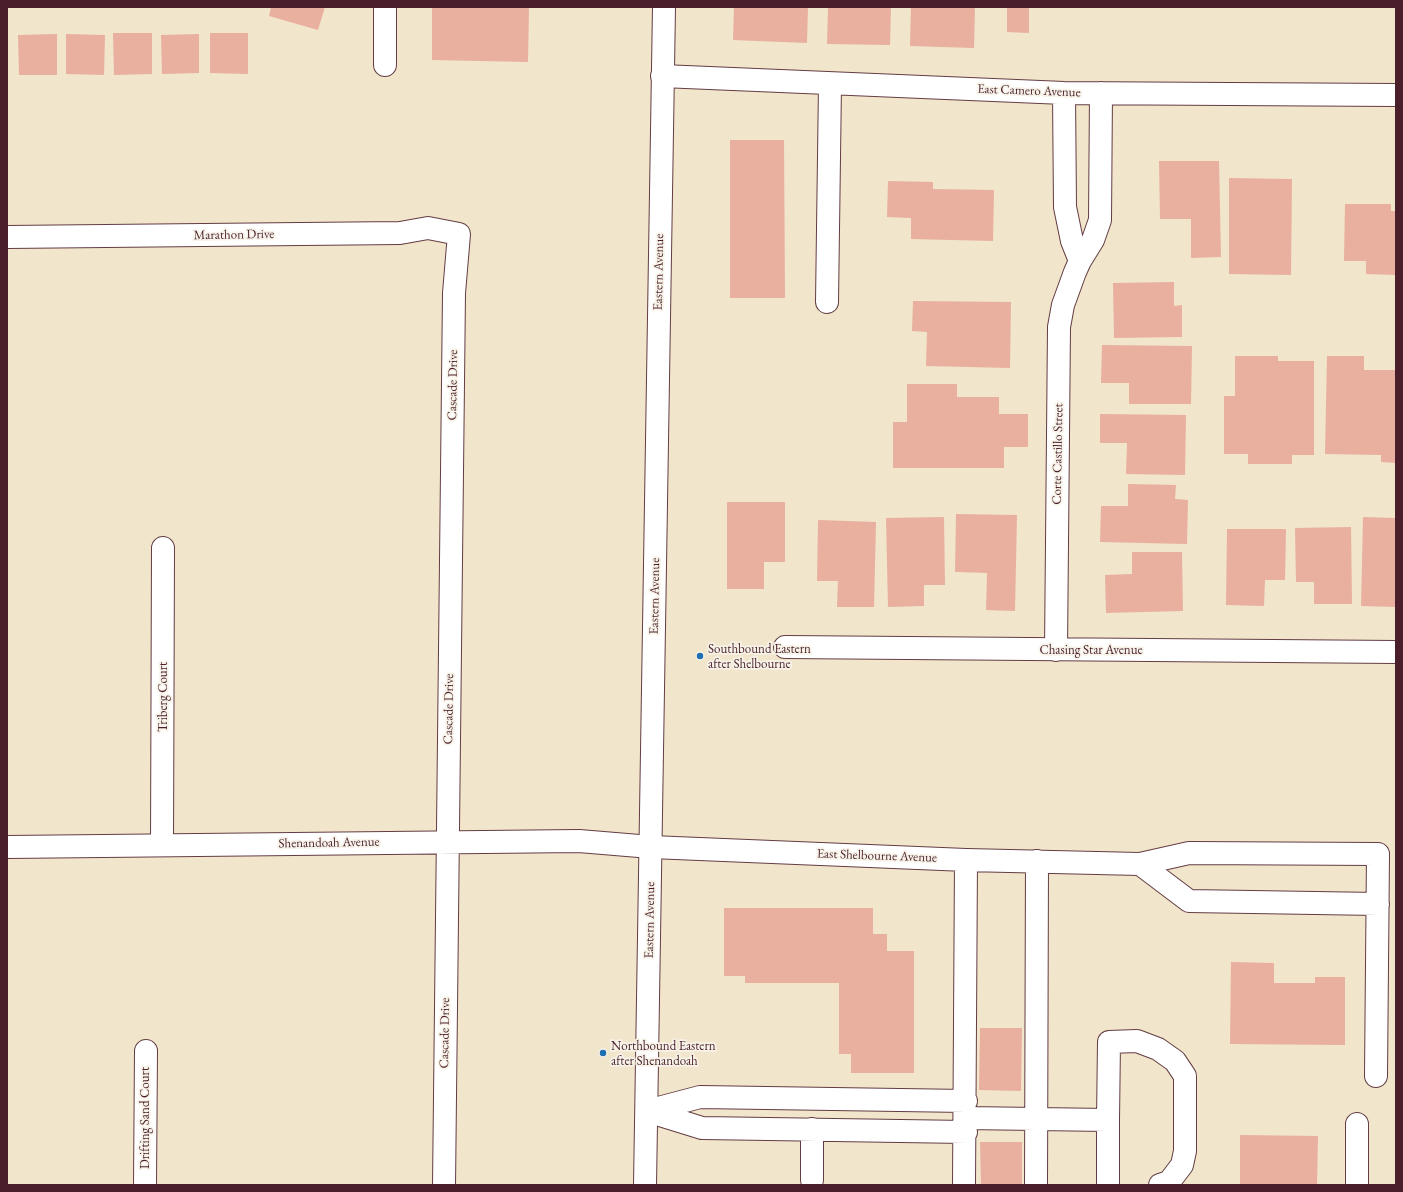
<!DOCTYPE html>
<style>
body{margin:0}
#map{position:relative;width:1403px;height:1192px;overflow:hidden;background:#f1e5cb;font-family:"EB Garamond",serif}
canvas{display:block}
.frame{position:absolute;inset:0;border:8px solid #4a1f2b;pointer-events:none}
</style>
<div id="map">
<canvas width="1403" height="1192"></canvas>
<div class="frame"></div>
</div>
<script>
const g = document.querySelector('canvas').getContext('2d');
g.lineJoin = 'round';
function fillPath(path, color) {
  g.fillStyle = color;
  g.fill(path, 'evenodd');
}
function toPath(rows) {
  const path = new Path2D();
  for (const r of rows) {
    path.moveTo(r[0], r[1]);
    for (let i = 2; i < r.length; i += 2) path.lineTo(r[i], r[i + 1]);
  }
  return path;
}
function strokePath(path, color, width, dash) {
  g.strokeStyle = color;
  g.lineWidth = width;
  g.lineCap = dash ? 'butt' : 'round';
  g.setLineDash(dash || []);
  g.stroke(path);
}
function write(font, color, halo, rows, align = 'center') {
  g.font = font + ' "EB Garamond",serif';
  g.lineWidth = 3.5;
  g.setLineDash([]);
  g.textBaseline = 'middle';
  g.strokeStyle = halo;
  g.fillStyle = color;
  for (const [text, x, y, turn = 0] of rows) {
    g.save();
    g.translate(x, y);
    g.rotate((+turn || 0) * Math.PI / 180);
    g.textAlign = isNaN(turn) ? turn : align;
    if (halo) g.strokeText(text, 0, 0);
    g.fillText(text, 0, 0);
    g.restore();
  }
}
fillPath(toPath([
 [271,7,325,7,318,30,269,16],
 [432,7,529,7,528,62,432,60],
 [734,7,808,7,807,43,733,40],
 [828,7,891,7,890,45,827,44],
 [911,7,975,7,974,48,910,46],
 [1007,7,1029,7,1029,33,1007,32],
 [113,33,152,33,152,74,114,75],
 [210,33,248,33,248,74,210,73],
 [57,34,57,75,19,75,18,35],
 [66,34,105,35,104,75,66,74],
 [199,34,199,73,162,74,161,35],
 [730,140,784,140,785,298,730,298],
 [1159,161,1219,161,1221,257,1191,258,1191,219,1160,219],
 [1229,178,1292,179,1291,275,1229,274],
 [888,181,933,182,933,189,994,190,993,241,911,239,911,218,887,217],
 [1345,204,1391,204,1391,211,1396,211,1396,275,1366,274,1366,261,1344,261],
 [1174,282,1174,306,1182,305,1182,337,1114,338,1113,283],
 [913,301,1011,302,1010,368,926,366,927,332,912,331],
 [1102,345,1192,346,1191,404,1129,404,1129,383,1101,383],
 [1235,356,1278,356,1278,361,1314,361,1314,455,1292,455,1292,464,1248,464,1248,454,1224,454,1224,396,1235,396],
 [1327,356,1364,356,1364,370,1396,370,1396,463,1381,462,1381,455,1325,454],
 [907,384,957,384,957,397,999,397,999,414,1028,414,1028,447,1004,447,1004,468,893,468,893,422,907,422],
 [1100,414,1186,415,1185,475,1126,474,1127,443,1100,443],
 [1128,484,1176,485,1175,499,1188,500,1187,544,1100,542,1101,506,1128,506],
 [727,502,785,502,785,562,764,562,764,589,727,589],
 [956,514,1017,515,1015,611,986,610,987,573,955,572],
 [944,517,945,585,924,585,924,606,888,607,886,518],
 [1363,517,1396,518,1396,607,1361,606],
 [818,520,876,522,874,607,837,607,838,581,817,581],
 [1351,527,1352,604,1314,604,1314,582,1296,582,1295,528],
 [1227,529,1286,529,1285,580,1265,580,1264,606,1226,605],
 [1132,552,1182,552,1183,611,1106,613,1105,575,1132,574],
 [724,908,873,908,873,934,887,934,887,951,914,951,914,1073,851,1073,851,1054,839,1054,839,983,745,983,745,976,724,976],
 [1231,962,1274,963,1274,983,1315,983,1315,977,1345,977,1345,1045,1230,1044],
 [980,1028,1022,1028,1021,1091,979,1090],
 [1240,1135,1318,1136,1317,1185,1240,1185],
 [980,1142,1022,1142,1022,1185,981,1185]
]), '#e9af9f');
const minor = toPath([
 [385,65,385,7],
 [662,76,1064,93,1396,95],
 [1064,93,1065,207,1072,241,1080,261],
 [7,237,400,233,428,228,459,234,454,293,444,1185],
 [827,302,830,84],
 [785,647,1396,652],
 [1056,650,1059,327,1063,305,1075,272,1080,261,1093,240,1100,220,1101,93],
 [162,845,163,548],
 [7,847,579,841,651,847,966,860,1140,864,1189,853,1378,854,1376,1076],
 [1140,864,1189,901,1378,904],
 [647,1111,702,1128,966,1132],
 [647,1111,700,1097,966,1101],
 [966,1118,1108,1120,1108,1185],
 [1108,1120,1109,1042,1137,1041,1158,1049,1175,1061,1185,1076,1185,1151,1182,1165,1169,1182,1160,1185],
 [1357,1124,1357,1185],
 [812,1129,812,1180],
 [145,1185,146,1051],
 [964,1185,966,860],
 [1036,1185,1037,861]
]);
const major = toPath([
 [645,1185,664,7]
]);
strokePath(minor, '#633d43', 24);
strokePath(major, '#633d43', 24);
strokePath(minor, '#fff', 22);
strokePath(major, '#fff', 22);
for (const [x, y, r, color] of [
 [700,656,4,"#1f6fb2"],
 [603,1053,4,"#1f6fb2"]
]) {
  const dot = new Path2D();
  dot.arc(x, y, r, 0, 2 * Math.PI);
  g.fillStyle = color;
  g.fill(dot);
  strokePath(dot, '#f7f3e8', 1.5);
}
write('13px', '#4a1f2b', '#f7f3e8', [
 ["East Camero Avenue",1029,91,2],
 ["Marathon Drive",234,235,-1],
 ["Eastern Avenue",659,272,-89],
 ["Cascade Drive",453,385,-89],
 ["Corte Castillo Street",1058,454,-89],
 ["Eastern Avenue",655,596,-89],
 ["Chasing Star Avenue",1091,650],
 ["Triberg Court",163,697,-90],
 ["Cascade Drive",449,709,-89],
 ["Shenandoah Avenue",329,843,-1],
 ["East Shelbourne Avenue",877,856,2],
 ["Eastern Avenue",650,920,-89],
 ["Cascade Drive",445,1033,-89],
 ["Drifting Sand Court",145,1118,-90]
]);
write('13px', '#4a1f2b', '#f7f3e8', [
 ["Southbound Eastern",708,649],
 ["after Shelbourne",708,664],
 ["Northbound Eastern",611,1046],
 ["after Shenandoah",611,1061]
], 'left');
</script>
